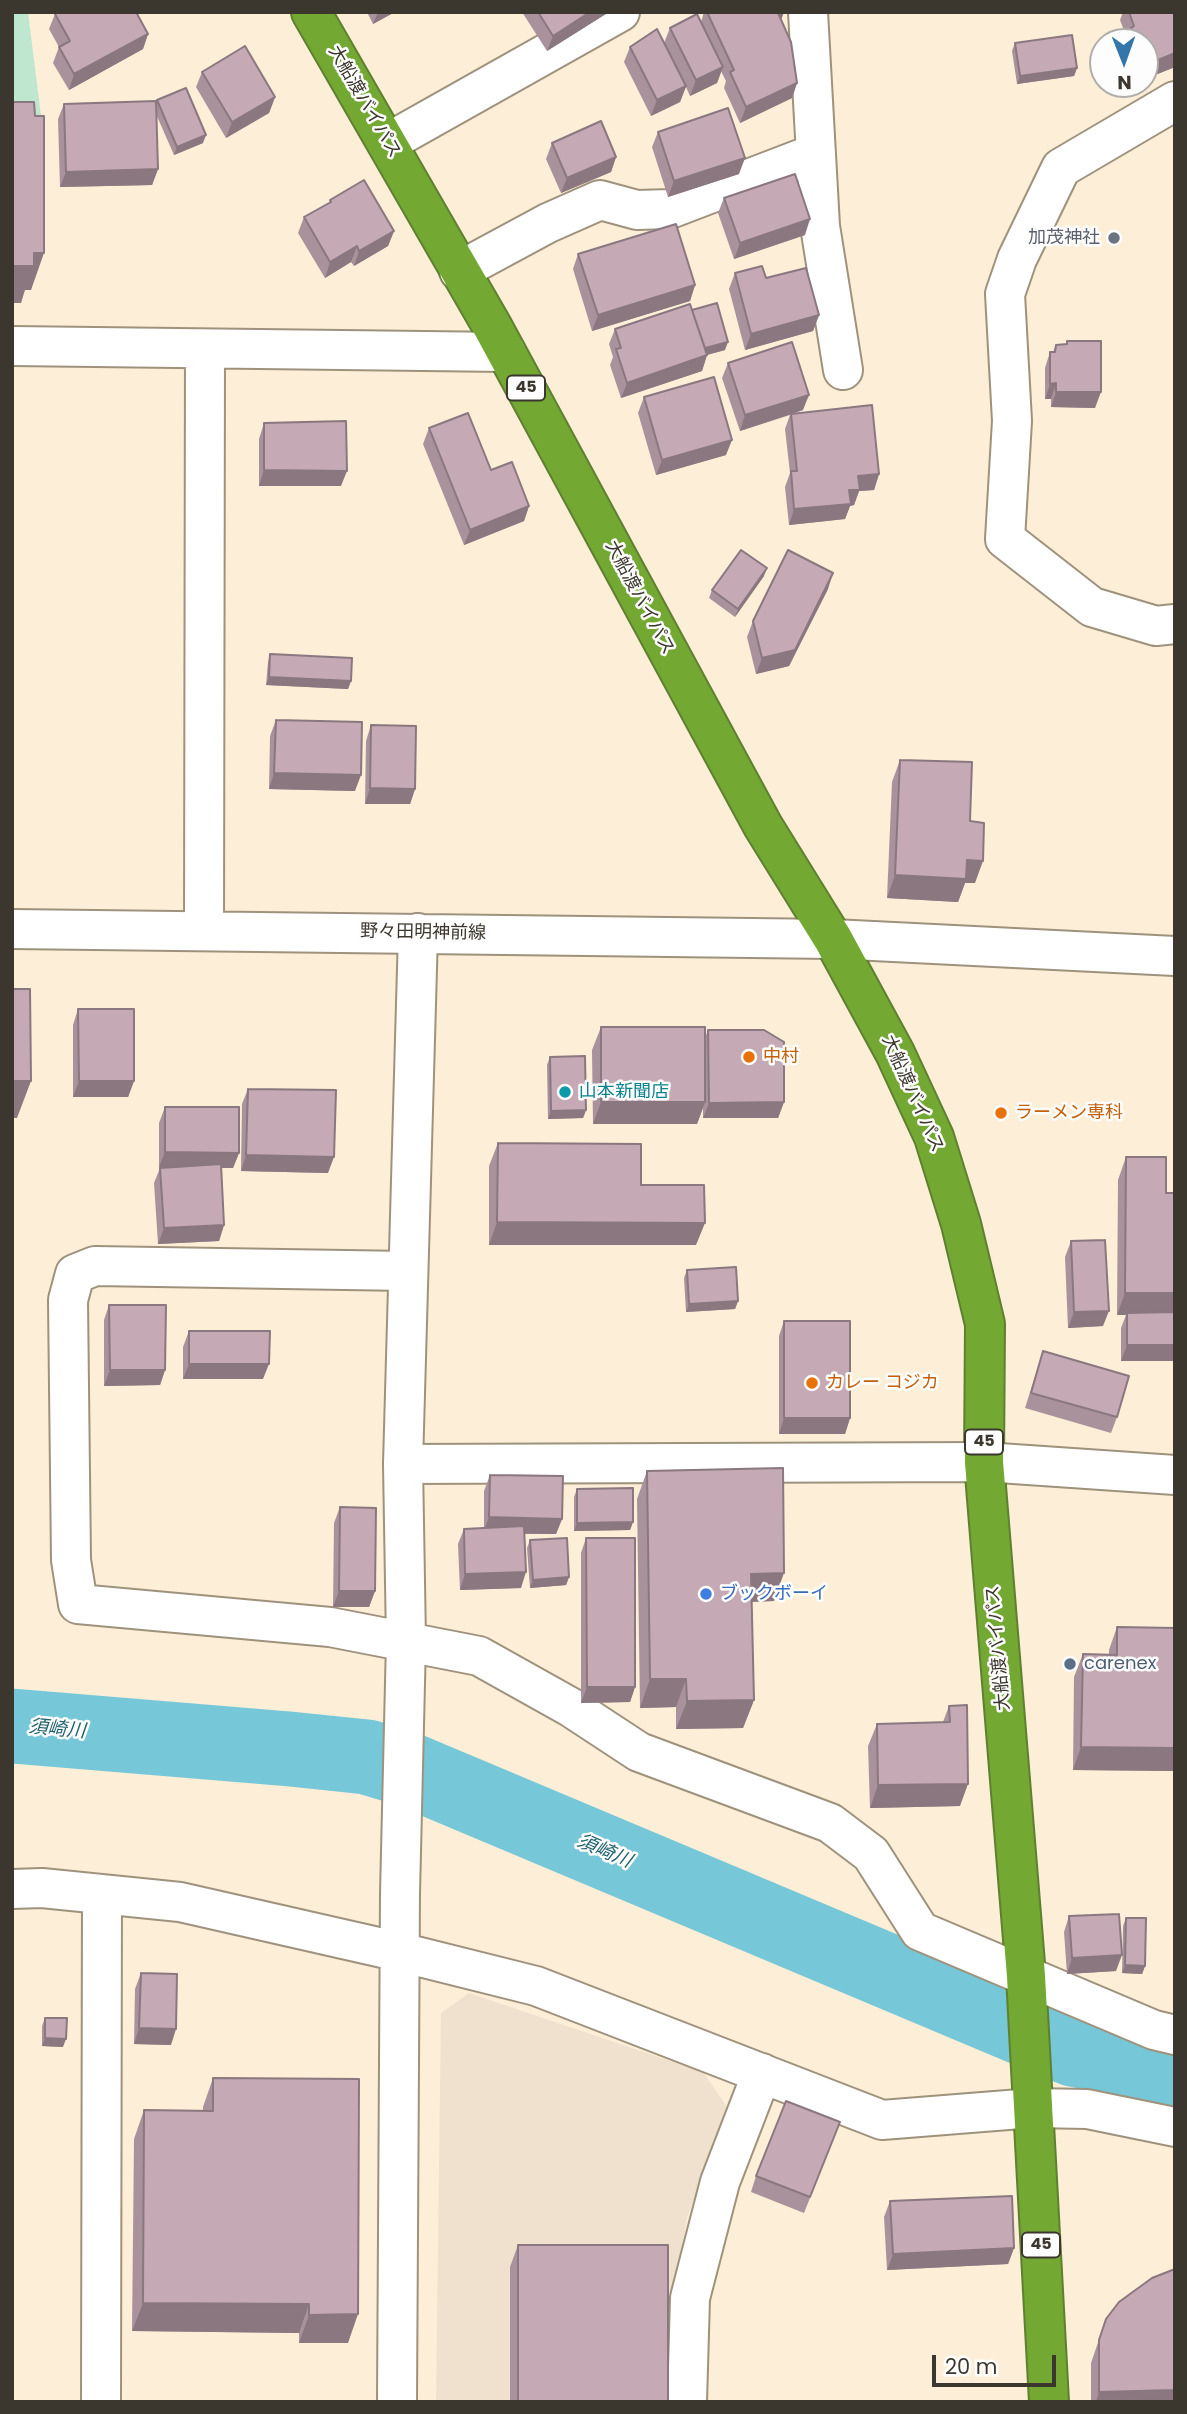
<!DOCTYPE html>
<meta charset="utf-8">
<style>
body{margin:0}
#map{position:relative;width:1187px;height:2414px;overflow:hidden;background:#fceed7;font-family:Poppins,sans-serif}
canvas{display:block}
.frame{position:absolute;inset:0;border:14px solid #3c372e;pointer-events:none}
.north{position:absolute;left:1089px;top:28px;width:70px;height:70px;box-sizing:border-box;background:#fdfdfd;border:2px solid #b0aeaa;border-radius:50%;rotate:179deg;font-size:19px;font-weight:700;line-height:28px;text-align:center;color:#3c372e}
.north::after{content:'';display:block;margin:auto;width:24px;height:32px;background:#3376ac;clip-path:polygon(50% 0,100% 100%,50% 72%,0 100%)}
.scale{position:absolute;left:932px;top:2355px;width:124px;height:32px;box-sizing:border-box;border:4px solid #3c372e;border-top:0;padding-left:9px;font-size:21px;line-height:24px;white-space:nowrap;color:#3c372e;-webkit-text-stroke:5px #fdfdfd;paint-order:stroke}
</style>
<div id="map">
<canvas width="1187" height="2414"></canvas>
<div class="frame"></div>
<div class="north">N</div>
<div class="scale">20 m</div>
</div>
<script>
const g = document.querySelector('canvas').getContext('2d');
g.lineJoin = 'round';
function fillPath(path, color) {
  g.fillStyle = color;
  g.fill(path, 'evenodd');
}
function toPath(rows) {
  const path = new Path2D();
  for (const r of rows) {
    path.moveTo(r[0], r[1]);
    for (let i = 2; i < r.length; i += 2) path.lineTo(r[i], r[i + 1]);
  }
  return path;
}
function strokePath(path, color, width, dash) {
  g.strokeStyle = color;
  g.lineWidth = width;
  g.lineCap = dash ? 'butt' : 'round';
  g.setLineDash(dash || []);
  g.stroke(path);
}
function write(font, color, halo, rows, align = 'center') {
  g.font = font + ' Poppins,"Noto Sans JP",sans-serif';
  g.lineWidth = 5;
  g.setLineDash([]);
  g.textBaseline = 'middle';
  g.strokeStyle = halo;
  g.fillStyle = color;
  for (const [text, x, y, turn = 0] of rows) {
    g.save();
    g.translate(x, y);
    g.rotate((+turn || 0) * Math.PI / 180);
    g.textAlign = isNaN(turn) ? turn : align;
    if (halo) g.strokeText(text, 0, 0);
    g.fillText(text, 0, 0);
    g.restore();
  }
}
fillPath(toPath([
 [469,1993,703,2072,729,2110,687,2217,671,2307,669,2402,436,2402,441,2013]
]), '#f0e0ce');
fillPath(toPath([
 [12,12,28,12,42,124,12,124]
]), '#bfe6cf');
strokePath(toPath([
 [12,1726,290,1749,367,1757,407,1769,1073,2049,1175,2070]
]), '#76c7d7', 75);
const minor = toPath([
 [808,12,820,226,843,370],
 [1175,101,1061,168,1017,259,1005,294,1012,421,1005,539,1092,607,1156,626,1175,624],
 [387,143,620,12],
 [459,271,548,223,600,200,637,210,670,209,816,153],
 [12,346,506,352],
 [12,929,833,939,1175,956],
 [204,930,205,349],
 [408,1271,95,1266,75,1274,68,1300,71,1560,78,1604,330,1627,479,1656,572,1708,639,1752,830,1823,871,1854,920,1931,1154,2030,1175,2035],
 [403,1464,984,1462,1175,1475],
 [12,1889,42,1888,180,1902,400,1952,536,1986,882,2120,1033,2108,1087,2109,1175,2127],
 [101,2402,102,1894],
 [397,2402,400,1894,406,1641,403,1464,418,933],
 [687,2402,690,2298,720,2182,762,2073]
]);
const highway = toPath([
 [311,12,492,326,763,826,833,939,895,1053,934,1137,961,1224,985,1324,984,1462,1026,1976,1049,2402]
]);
strokePath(minor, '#9f927d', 42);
strokePath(highway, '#608031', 42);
strokePath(minor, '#fff', 38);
strokePath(highway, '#73a832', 38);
fillPath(toPath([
 [367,12,395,12,373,24],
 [522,12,609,12,547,51],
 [704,12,784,12,781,20,797,83,792,98,740,123,724,88,726,81,721,71,717,83,690,96,686,87,680,102,651,116,624,62,630,47,664,43,670,28,701,22],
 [1123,12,1175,12,1175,67,1145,79,1145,42,1125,42,1127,38,1120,20],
 [55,14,148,34,143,49,69,90,53,63,59,47,49,29],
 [1015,43,1077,68,1074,76,1017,84,1012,51],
 [202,72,275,97,269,113,226,138,196,87],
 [157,100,203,143,174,155,156,114,158,169,152,185,60,187,58,119,64,104,156,102],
 [658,132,739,174,668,197,652,147],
 [552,143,616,157,611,172,561,193,546,159],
 [724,198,805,235,734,259,718,213],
 [330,200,394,231,388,246,354,266,351,262,325,278,298,233,304,217,329,203],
 [578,254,695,285,690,301,592,331,573,269],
 [735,273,766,278,819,315,813,331,745,350,729,289],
 [692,310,725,350,707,355,702,371,621,398,610,365,613,357,609,344,615,329],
 [1067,341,1095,408,1051,407,1051,399,1045,399,1045,368,1050,352,1053,352,1056,345,1066,344],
 [728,363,803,410,794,413,879,474,874,490,859,491,854,505,850,506,845,519,789,525,785,487,790,473,785,429,790,415,740,431,722,378],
 [644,397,726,455,656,475,638,413],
 [264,423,341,486,259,486,259,439],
 [429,428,491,470,529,506,524,521,464,545,423,444],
 [764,576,735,617,709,598,712,590],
 [828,589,789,666,756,674,747,637,753,621],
 [270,654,351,681,348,689,266,685,268,662],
 [276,720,355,791,269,789,270,736],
 [371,725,415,789,410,804,365,804,366,741],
 [900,760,970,821,975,883,965,883,958,902,887,898,892,782],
 [78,1009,134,1081,128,1097,73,1097,73,1025],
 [601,1027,705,1038,708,1030,784,1102,778,1118,703,1118,703,1108,697,1124,593,1124,592,1050],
 [550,1057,586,1110,583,1118,548,1119,547,1065],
 [248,1089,328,1173,241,1171,242,1104],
 [165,1107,239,1153,233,1168,221,1168,224,1225,219,1241,158,1244,154,1183,160,1168,165,1167,159,1167,159,1123],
 [498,1143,696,1245,489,1245,489,1166],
 [1126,1157,1166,1193,1175,1361,1121,1361,1121,1328,1126,1315,1117,1315,1118,1180],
 [1071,1241,1103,1326,1068,1328,1065,1257],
 [687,1270,738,1301,735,1309,686,1312,684,1278],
 [109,1305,165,1370,160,1385,104,1386,104,1320],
 [784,1321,850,1418,845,1434,779,1434,779,1336],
 [189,1331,263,1379,183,1379,183,1347],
 [1043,1351,1117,1417,1111,1433,1025,1408],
 [1175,1383,1175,1435,1173,1387],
 [647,1471,774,1601,752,1602,754,1700,743,1728,676,1729,676,1707,640,1708,637,1499],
 [490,1475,562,1519,556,1534,525,1534,521,1588,460,1590,458,1544,464,1529,484,1528,484,1491],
 [577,1489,633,1522,630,1530,574,1531,574,1497],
 [340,1507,375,1591,369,1607,333,1607,334,1523],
 [586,1538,635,1687,630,1702,581,1703,581,1553],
 [530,1540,569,1577,566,1585,530,1588,527,1548],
 [1117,1627,1175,1628,1175,1771,1073,1770,1074,1677,1083,1654,1109,1655,1109,1650],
 [949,1706,960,1806,870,1808,868,1746,877,1724,943,1722],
 [1069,1916,1116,1971,1067,1974,1064,1932],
 [1126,1918,1145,1966,1142,1974,1122,1973,1123,1926],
 [141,1973,171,2045,134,2044,135,1989],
 [45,2018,63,2047,42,2046,42,2026],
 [213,2078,348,2343,299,2343,299,2333,132,2331,134,2139,144,2110,203,2111,203,2107],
 [834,2138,804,2213,751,2192,756,2176],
 [890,2201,1014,2248,1008,2264,887,2270,884,2217],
 [518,2245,668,2402,510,2402,510,2267],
 [1106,2319,1175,2402,1091,2402,1091,2363]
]), '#a9929c');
fillPath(toPath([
 [378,12,395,12,373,24],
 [590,12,609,12,547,51,553,36],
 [776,12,784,12,779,25],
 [148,34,143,49,69,90,74,74],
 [1175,53,1175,67,1145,79,1146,65],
 [723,67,717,83,690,96,696,80],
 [1077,68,1074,76,1017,84,1020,76],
 [797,83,792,98,740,123,746,107],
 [686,86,680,102,651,116,657,100],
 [275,97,269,113,226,138,232,122],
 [206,135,203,143,174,155,177,147],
 [616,157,611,172,561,193,567,178],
 [745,158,739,174,668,197,674,181],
 [158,169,152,185,60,187,66,172],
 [810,219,805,235,734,259,740,243],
 [394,231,388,246,354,266,359,251],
 [357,246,351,262,325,278,330,262],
 [34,253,44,253,31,290,25,290,21,303,12,303,12,266],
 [695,285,690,301,592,331,598,315],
 [819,315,813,331,745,350,751,334],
 [728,342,725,350,699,357,702,349],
 [707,355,702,371,621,398,627,383],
 [1056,383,1051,399,1045,399,1050,384],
 [1056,392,1101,392,1095,408,1051,407],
 [809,395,803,410,740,431,745,415],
 [732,440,726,455,656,475,662,460],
 [264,470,347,471,341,486,259,486],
 [879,474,874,490,859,491,854,505,850,506,845,519,789,525,794,509,849,490,858,476],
 [529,506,524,521,464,545,470,530],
 [767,568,764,576,735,617,738,609],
 [833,573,828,589,789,666,756,674,762,658],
 [269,677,351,681,348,689,266,685],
 [274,773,361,775,355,791,269,789],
 [370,788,415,789,410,804,365,804],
 [967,860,983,861,975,883,965,883,958,902,887,898,895,875],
 [12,1081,31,1081,17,1118,12,1118],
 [79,1081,134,1081,128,1097,73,1097],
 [601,1102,705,1102,697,1124,593,1124],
 [784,1102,778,1118,703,1118,709,1103],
 [586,1110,583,1118,548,1119,551,1111],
 [165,1152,239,1153,233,1168,159,1167],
 [246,1155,334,1157,328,1173,241,1171],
 [497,1222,705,1223,696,1245,489,1245],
 [224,1225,219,1241,158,1244,164,1228],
 [1125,1293,1175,1293,1175,1316,1127,1313,1126,1315,1117,1315],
 [738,1301,735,1309,686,1312,689,1304],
 [1109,1311,1103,1326,1068,1328,1074,1312],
 [1127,1345,1175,1345,1175,1361,1121,1361],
 [189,1364,269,1364,263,1379,183,1379],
 [110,1370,165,1370,160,1385,104,1386],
 [784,1418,850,1418,845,1434,779,1434],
 [489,1517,562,1519,556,1534,483,1533],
 [633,1522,630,1530,574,1531,577,1523],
 [526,1572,521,1588,460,1590,465,1574],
 [784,1573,774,1601,741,1602,751,1574],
 [569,1577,566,1585,530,1588,533,1580],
 [339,1591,375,1591,369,1607,333,1607],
 [650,1679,686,1679,676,1707,640,1708],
 [587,1687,635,1687,630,1702,581,1703],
 [754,1700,743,1728,676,1729,687,1701],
 [1081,1747,1175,1748,1175,1771,1073,1770],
 [968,1784,960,1806,870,1808,878,1785],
 [1122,1955,1116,1971,1067,1974,1072,1958],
 [1125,1965,1145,1966,1142,1974,1122,1973],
 [139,2028,176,2029,171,2045,134,2044],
 [45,2038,66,2039,63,2047,42,2046],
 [1014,2248,1008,2264,887,2270,893,2254],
 [143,2303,309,2304,299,2333,132,2331],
 [358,2314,348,2343,299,2343,309,2315],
 [1175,2390,1175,2402,1096,2402,1099,2392]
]), '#8a777f');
const building = toPath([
 [58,12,136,12,148,34,74,74,59,47,70,41,55,14,58,12],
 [538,12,590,12,553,36,538,12],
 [707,12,779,12,778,13,791,42,797,83,746,107,730,72,734,70,707,12],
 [1129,12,1175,12,1175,53,1146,65,1145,42,1137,42,1131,28,1134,26,1129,12],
 [697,14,723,67,696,80,670,28,697,14],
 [657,29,686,86,657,100,630,47,657,29],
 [1072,35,1077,68,1020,76,1015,43,1072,35],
 [245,46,275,97,232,122,202,72,245,46],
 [186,88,206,135,177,147,157,100,186,88],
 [156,101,158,169,66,172,64,104,156,101],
 [12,102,34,102,35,116,44,116,44,253,34,253,34,266,12,266,12,102],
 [728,108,745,158,674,181,658,132,728,108],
 [601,121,616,157,567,178,552,143,601,121],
 [795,174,810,219,740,243,724,198,795,174],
 [364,180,394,231,359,251,357,246,330,262,304,217,331,202,330,200,364,180],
 [676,224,695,285,598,315,578,254,676,224],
 [762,266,766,278,806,268,819,315,751,334,735,273,762,266],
 [717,303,728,342,705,348,692,310,717,303],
 [690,304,707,355,627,383,616,349,621,348,615,329,690,304],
 [1067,341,1101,341,1101,392,1056,392,1056,383,1050,384,1050,352,1055,352,1056,345,1067,344,1067,341],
 [792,342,809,395,745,415,728,363,792,342],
 [714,377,732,440,662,460,644,397,714,377],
 [872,405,879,474,858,476,860,490,849,490,851,504,794,509,791,471,797,471,791,414,872,405],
 [468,413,491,470,512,462,529,506,470,530,429,428,468,413],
 [346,421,347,471,264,470,264,423,346,421],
 [741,550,767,568,738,609,712,590,741,550],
 [788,550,833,573,795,650,762,658,753,621,788,550],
 [270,654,352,658,351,681,269,677,270,654],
 [276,720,362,722,361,775,274,773,276,720],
 [371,725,416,726,415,789,370,788,371,725],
 [900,760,972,762,970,821,984,823,983,861,967,860,966,879,895,875,900,760],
 [12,989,30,989,31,1081,12,1081,12,989],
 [78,1009,134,1009,134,1081,79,1081,78,1009],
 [601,1027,705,1027,705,1102,601,1102,601,1027],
 [708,1030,764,1030,784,1042,784,1102,709,1103,708,1030],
 [585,1056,586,1110,551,1111,550,1057,585,1056],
 [248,1089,336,1090,334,1157,246,1155,248,1089],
 [165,1107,239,1107,239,1153,165,1152,165,1107],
 [498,1143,641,1144,641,1185,704,1185,705,1223,497,1222,498,1143],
 [1126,1157,1166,1157,1166,1193,1175,1193,1175,1293,1125,1293,1126,1157],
 [221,1164,224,1225,164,1228,160,1168,221,1164],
 [1105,1240,1109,1311,1074,1312,1071,1241,1105,1240],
 [736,1267,738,1301,689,1304,687,1270,736,1267],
 [109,1305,166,1305,165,1370,110,1370,109,1305],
 [1175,1312,1175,1345,1127,1345,1127,1313,1175,1312],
 [784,1321,850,1321,850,1418,784,1418,784,1321],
 [189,1331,270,1331,269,1364,189,1364,189,1331],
 [1043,1351,1129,1376,1117,1417,1031,1393,1043,1351],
 [783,1468,784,1573,751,1574,754,1700,687,1701,686,1679,650,1679,647,1471,783,1468],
 [490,1475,563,1476,562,1519,489,1517,490,1475],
 [633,1488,633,1522,577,1523,577,1489,633,1488],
 [340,1507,376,1508,375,1591,339,1591,340,1507],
 [524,1526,526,1572,465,1574,464,1529,524,1526],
 [567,1538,569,1577,533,1580,530,1540,567,1538],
 [586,1538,635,1538,635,1687,587,1687,586,1538],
 [1117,1627,1175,1628,1175,1748,1081,1747,1083,1654,1117,1655,1117,1627],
 [967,1705,968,1784,878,1785,877,1724,950,1722,949,1706,967,1705],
 [1119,1914,1122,1955,1072,1958,1069,1916,1119,1914],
 [1126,1918,1146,1918,1145,1966,1125,1965,1126,1918],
 [141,1973,177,1974,176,2029,139,2028,141,1973],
 [45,2018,67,2018,66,2039,45,2038,45,2018],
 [213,2078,359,2079,358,2314,309,2315,309,2304,143,2303,144,2110,213,2111,213,2078],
 [786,2101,840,2122,810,2197,756,2176,786,2101],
 [1012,2196,1014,2248,893,2254,890,2201,1012,2196],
 [518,2245,668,2245,668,2402,518,2402,518,2245],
 [1175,2269,1175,2390,1099,2392,1099,2340,1106,2319,1119,2302,1152,2278,1175,2269],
 [1175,2399,1175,2402,1130,2402,1175,2399]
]);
fillPath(building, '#c5aab5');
strokePath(building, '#8a777f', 2);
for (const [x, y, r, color] of [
 [1114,238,7,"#6b7280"],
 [749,1057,7,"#e8710a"],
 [565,1092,7,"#0f9aa8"],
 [1001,1113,7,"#e8710a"],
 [812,1383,7,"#e8710a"],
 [706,1594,7,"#3f7fe0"],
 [1070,1664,7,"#5c6f8a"]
]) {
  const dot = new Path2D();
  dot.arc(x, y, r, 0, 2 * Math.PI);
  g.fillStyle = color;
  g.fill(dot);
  strokePath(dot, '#fdfdfd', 2.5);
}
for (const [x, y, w] of [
 [526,388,38],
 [984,1442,38],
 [1041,2245,38]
]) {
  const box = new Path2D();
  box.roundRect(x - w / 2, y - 12.5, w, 25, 5);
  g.fillStyle = '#fdfdfd';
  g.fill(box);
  strokePath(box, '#3c372e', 2);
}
write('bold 16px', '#3c372e', null, [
 ["45",526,388],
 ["45",984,1442],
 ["45",1041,2245]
]);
write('18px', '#3c372e', '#fdfdfd', [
 ["大船渡バイパス",364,102,60],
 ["大船渡バイパス",639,598,62],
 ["野々田明神前線",423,933,1],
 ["大船渡バイパス",912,1094,66],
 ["大船渡バイパス",999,1648,-95]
]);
write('18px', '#5b616d', '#fdfdfd', [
 ["加茂神社",1100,238]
], 'right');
write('18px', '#c56008', '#fdfdfd', [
 ["中村",763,1057],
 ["ラーメン専科",1015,1113],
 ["カレー コジカ",826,1383]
], 'left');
write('18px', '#0d838f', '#fdfdfd', [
 ["山本新聞店",579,1092]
], 'left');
write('18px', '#366cbe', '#fdfdfd', [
 ["ブックボーイ",720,1594]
], 'left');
write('18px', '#4e5e75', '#fdfdfd', [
 ["carenex",1084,1664]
], 'left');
write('italic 19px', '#1f626d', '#fdfdfd', [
 ["須崎川",57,1730,5],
 ["須崎川",604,1852,23]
]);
</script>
